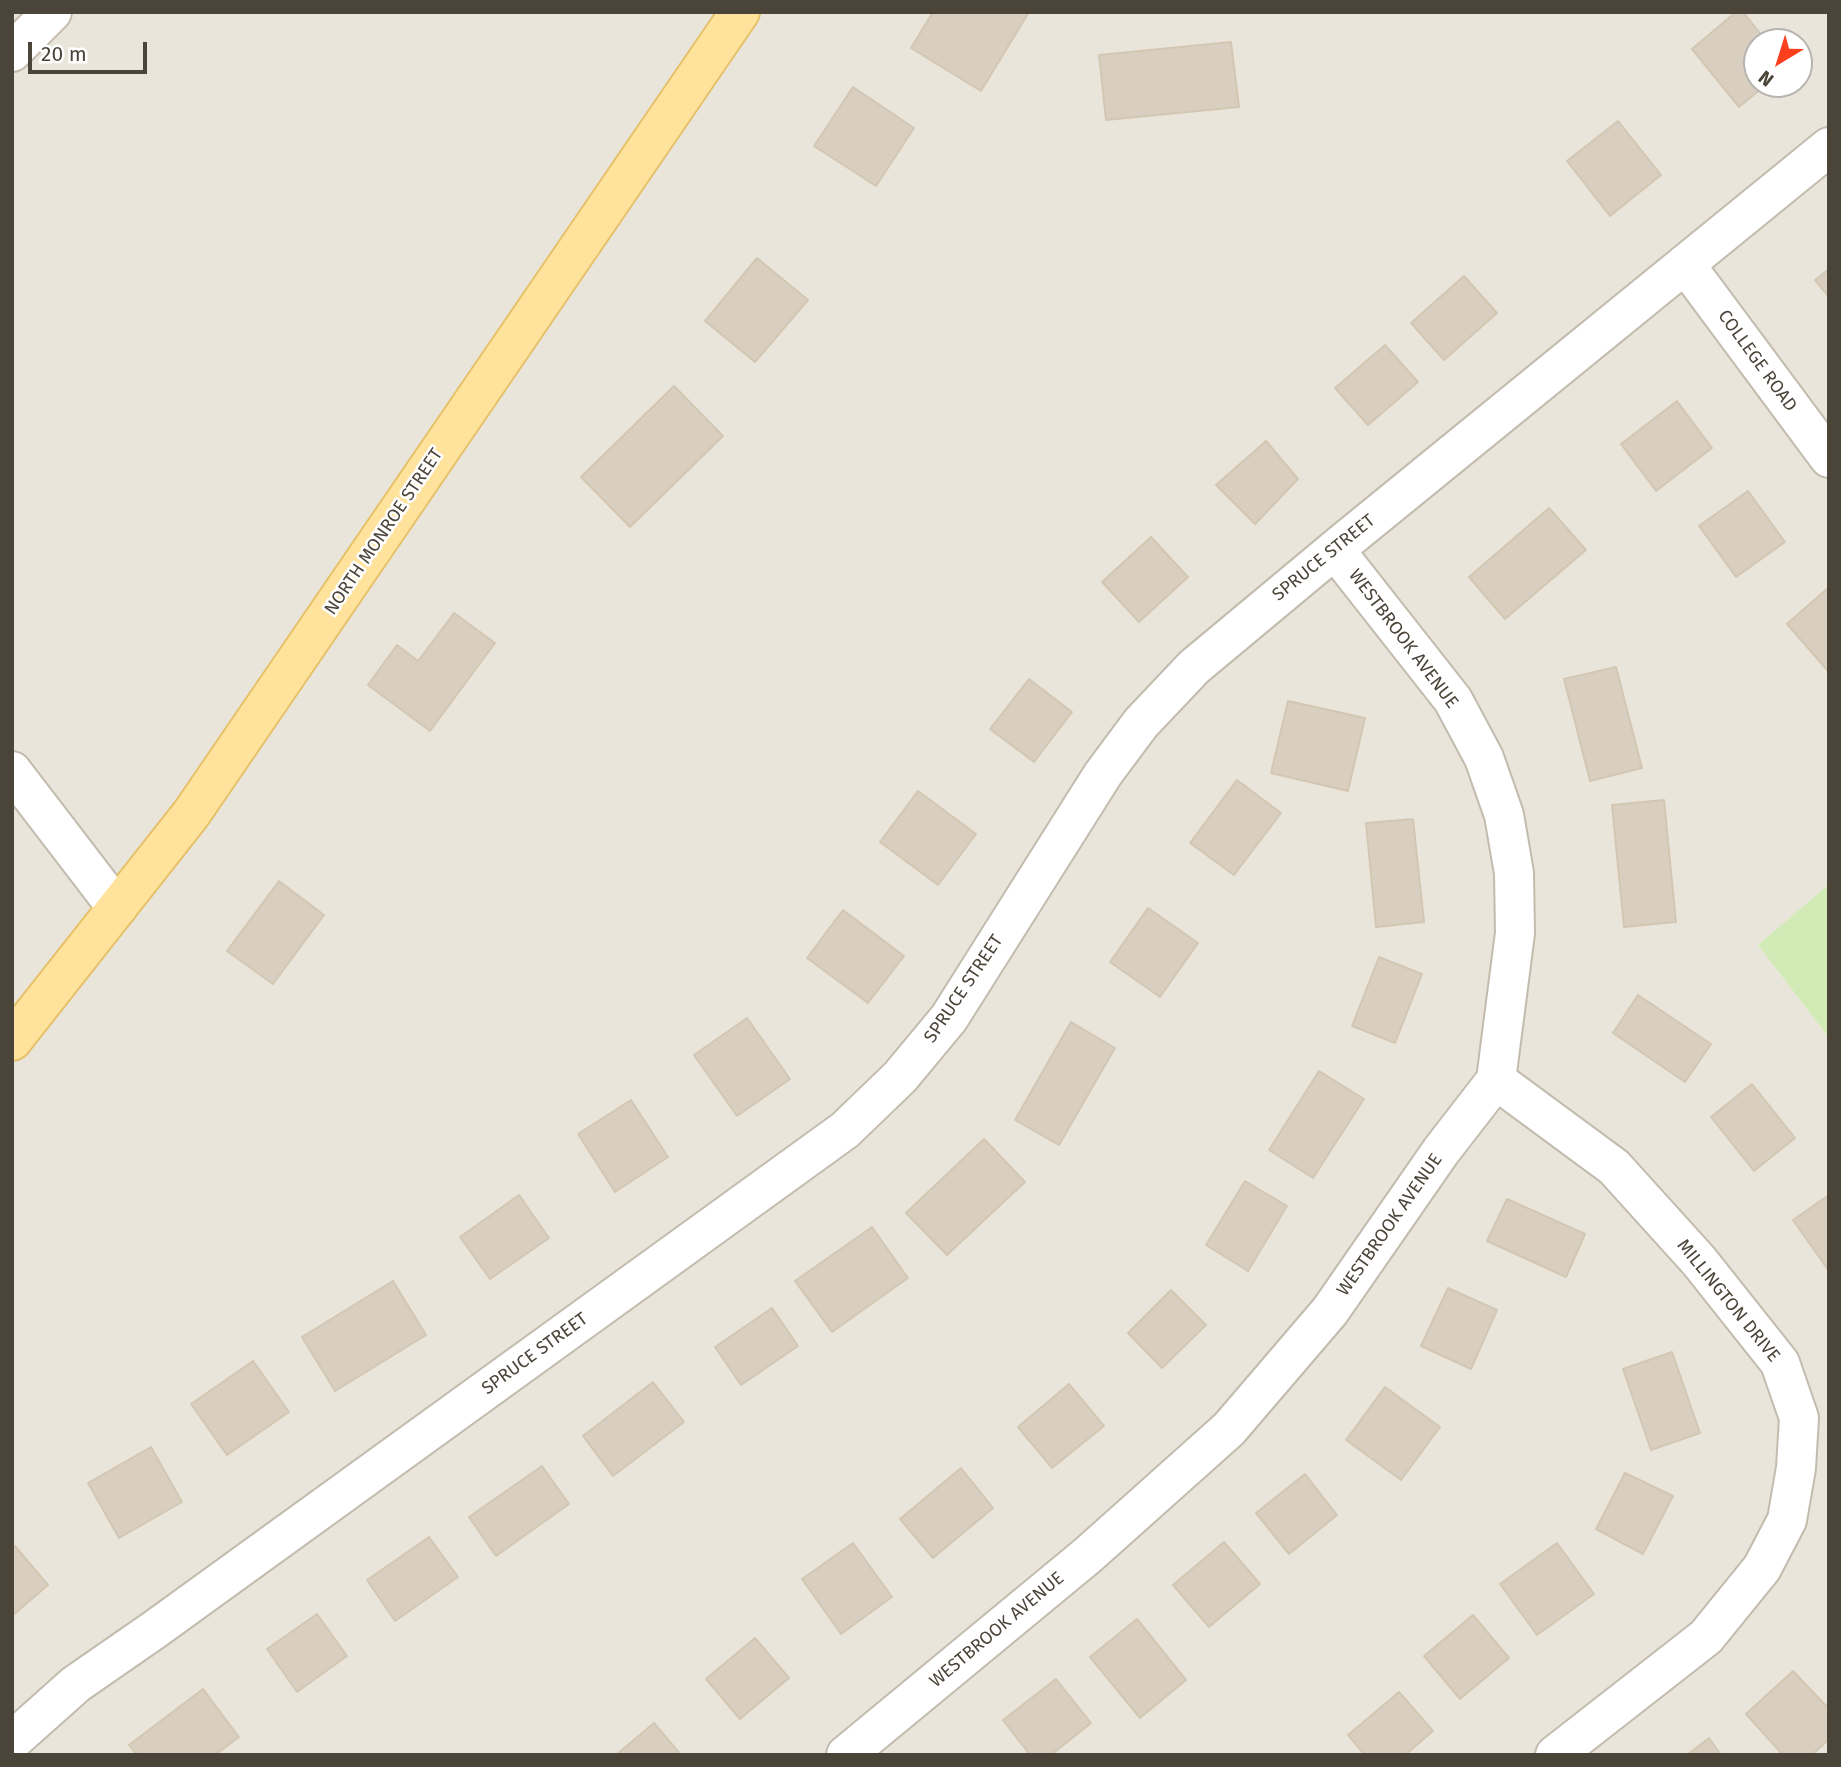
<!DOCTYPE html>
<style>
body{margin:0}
#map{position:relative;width:1841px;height:1767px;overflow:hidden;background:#f6f3ec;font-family:"Fira Sans",sans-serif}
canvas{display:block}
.frame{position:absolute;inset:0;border:14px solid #4b4439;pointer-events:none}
.north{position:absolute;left:1743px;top:28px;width:70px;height:70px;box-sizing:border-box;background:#fff;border:2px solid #b7b4b0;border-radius:50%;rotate:218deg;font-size:19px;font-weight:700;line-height:28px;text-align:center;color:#4b4439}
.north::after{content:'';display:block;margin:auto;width:24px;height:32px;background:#fc3f1d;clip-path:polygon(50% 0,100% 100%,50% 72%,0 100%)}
.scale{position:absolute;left:28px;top:42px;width:119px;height:32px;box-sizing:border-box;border:4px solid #4b4439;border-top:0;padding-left:9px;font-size:21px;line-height:24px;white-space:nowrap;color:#4b4439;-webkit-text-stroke:5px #fff;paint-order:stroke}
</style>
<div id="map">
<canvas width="1841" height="1767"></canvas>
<div class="frame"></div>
<div class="north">N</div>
<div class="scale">20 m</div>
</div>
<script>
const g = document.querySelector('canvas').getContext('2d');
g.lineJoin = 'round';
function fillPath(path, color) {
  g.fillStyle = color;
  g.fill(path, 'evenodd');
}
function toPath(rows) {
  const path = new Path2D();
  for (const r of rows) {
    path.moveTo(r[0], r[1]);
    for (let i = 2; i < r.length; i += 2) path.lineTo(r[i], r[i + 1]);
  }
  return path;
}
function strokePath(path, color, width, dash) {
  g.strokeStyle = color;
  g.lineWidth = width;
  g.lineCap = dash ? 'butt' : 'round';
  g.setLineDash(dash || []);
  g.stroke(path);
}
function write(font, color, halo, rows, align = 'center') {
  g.font = font + ' "Fira Sans",sans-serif';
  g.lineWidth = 5;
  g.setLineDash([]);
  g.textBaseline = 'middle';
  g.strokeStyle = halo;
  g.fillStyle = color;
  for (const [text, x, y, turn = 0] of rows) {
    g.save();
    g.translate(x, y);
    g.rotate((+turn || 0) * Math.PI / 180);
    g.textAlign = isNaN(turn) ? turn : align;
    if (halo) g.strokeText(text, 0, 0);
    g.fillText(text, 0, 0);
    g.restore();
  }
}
fillPath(toPath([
 [12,12,1829,12,1829,884,1758,945,1829,1038,1829,1755,12,1755],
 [1757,42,1799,42,1799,84,1757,84]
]), '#eae5da');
fillPath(toPath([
 [1829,884,1829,1038,1758,945]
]), '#d2eab5');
const building = toPath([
 [933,12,1029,12,981,91,911,48,933,12],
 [1736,12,1743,12,1767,42,1757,42,1757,84,1767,84,1739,107,1692,49,1736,12],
 [1231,42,1239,107,1106,120,1099,55,1231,42],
 [853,87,914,128,876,186,814,146,853,87],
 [1618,121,1661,175,1610,216,1567,161,1618,121],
 [757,258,808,300,755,362,705,321,757,258],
 [1829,269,1829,297,1815,280,1829,269],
 [1464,276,1497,313,1444,360,1411,323,1464,276],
 [1385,345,1418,382,1368,425,1335,388,1385,345],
 [674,386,723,436,630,527,581,477,674,386],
 [1677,401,1712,448,1656,491,1621,444,1677,401],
 [1266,441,1298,479,1255,524,1216,485,1266,441],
 [1748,491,1785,542,1736,577,1699,526,1748,491],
 [1549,508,1586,550,1505,619,1469,577,1549,508],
 [1151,537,1188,577,1139,622,1102,582,1151,537],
 [1828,588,1829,670,1828,671,1787,624,1828,588],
 [454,613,495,643,430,731,368,685,397,645,418,661,454,613],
 [1616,667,1642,768,1590,781,1564,679,1616,667],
 [1029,679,1072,712,1034,762,990,729,1029,679],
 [1288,701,1365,718,1348,791,1271,773,1288,701],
 [1237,780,1281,813,1234,875,1190,843,1237,780],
 [918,791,976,834,938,885,880,842,918,791],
 [1664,800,1676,922,1624,927,1612,805,1664,800],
 [1413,819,1424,922,1376,927,1366,823,1413,819],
 [279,881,324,915,273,984,227,951,279,881],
 [1148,908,1198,943,1160,997,1110,962,1148,908],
 [843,910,904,956,868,1003,807,958,843,910],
 [1379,957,1422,974,1395,1043,1352,1026,1379,957],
 [1638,995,1711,1044,1685,1082,1613,1033,1638,995],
 [747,1018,790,1079,737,1116,694,1055,747,1018],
 [1071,1022,1115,1048,1059,1145,1015,1120,1071,1022],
 [1319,1071,1364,1099,1313,1178,1269,1150,1319,1071],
 [1752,1084,1795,1138,1754,1171,1711,1117,1752,1084],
 [631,1100,668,1157,615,1192,578,1134,631,1100],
 [984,1139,1025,1182,947,1255,906,1213,984,1139],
 [1245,1181,1287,1206,1248,1271,1206,1245,1245,1181],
 [519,1195,549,1238,490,1279,460,1237,519,1195],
 [1829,1195,1829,1271,1793,1220,1829,1195],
 [1507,1199,1585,1234,1566,1277,1487,1241,1507,1199],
 [872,1227,908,1278,832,1332,795,1281,872,1227],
 [393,1281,426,1335,335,1391,302,1337,393,1281],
 [1448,1288,1497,1310,1471,1369,1421,1346,1448,1288],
 [1171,1290,1206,1325,1162,1368,1128,1333,1171,1290],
 [772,1308,798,1346,741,1385,715,1347,772,1308],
 [1672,1352,1700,1433,1651,1450,1623,1369,1672,1352],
 [253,1361,289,1412,227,1455,191,1404,253,1361],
 [653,1382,684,1422,613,1476,583,1436,653,1382],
 [1069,1384,1104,1426,1052,1468,1018,1427,1069,1384],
 [1385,1387,1440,1427,1401,1480,1346,1440,1385,1387],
 [151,1447,182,1502,119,1538,88,1483,151,1447],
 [542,1466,569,1504,496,1556,469,1517,542,1466],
 [961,1468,993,1508,933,1558,900,1519,961,1468],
 [1625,1473,1673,1496,1643,1554,1596,1529,1625,1473],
 [1305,1474,1337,1515,1289,1554,1256,1513,1305,1474],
 [429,1537,458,1577,395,1621,367,1580,429,1537],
 [1224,1542,1260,1584,1209,1627,1173,1585,1224,1542],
 [853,1543,892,1597,841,1634,802,1579,853,1543],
 [1557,1543,1594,1594,1537,1635,1500,1584,1557,1543],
 [15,1546,48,1585,12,1616,12,1548,15,1546],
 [317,1614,347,1656,297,1692,267,1649,317,1614],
 [1473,1615,1509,1658,1460,1699,1424,1656,1473,1615],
 [1137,1619,1186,1680,1140,1718,1090,1657,1137,1619],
 [755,1638,789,1678,740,1719,706,1679,755,1638],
 [1793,1671,1829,1709,1829,1739,1812,1755,1783,1755,1746,1714,1793,1671],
 [1056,1679,1091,1723,1051,1755,1030,1755,1003,1720,1056,1679],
 [203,1689,239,1737,215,1755,137,1755,129,1745,203,1689],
 [1399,1692,1433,1731,1405,1755,1365,1755,1348,1735,1399,1692],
 [654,1723,681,1755,616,1755,654,1723],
 [1709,1738,1721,1755,1687,1755,1709,1738]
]);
fillPath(building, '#d8cfc1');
strokePath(building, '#d3c7b4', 2);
const minor = toPath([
 [12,52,52,12],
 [1685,264,1829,458],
 [12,771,117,908],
 [1496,1080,1614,1167,1699,1261,1780,1363,1799,1418,1796,1468,1787,1520,1762,1568,1706,1637,1555,1755],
 [12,1741,76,1684,154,1630,845,1130,900,1077,949,1018,1103,774,1141,723,1194,667,1344,542,1829,147],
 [846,1755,1088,1555,1229,1429,1330,1311,1441,1151,1496,1080,1515,933,1514,873,1504,815,1484,758,1453,700,1335,550]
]);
const major = toPath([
 [12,1041,191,814,740,12]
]);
strokePath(minor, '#c2bbae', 42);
strokePath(major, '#e6c16a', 42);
strokePath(minor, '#fff', 38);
strokePath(major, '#ffe39c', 38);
write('18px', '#4b4439', '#fff', [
 ["COLLEGE ROAD",1757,361,54],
 ["NORTH MONROE STREET",384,532,-56],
 ["SPRUCE STREET",1324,558,-39],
 ["WESTBROOK AVENUE",1403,639,53],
 ["SPRUCE STREET",964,989,-56],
 ["WESTBROOK AVENUE",1390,1225,-55],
 ["MILLINGTON DRIVE",1728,1301,51],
 ["SPRUCE STREET",535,1354,-36],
 ["WESTBROOK AVENUE",997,1630,-40]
]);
</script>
